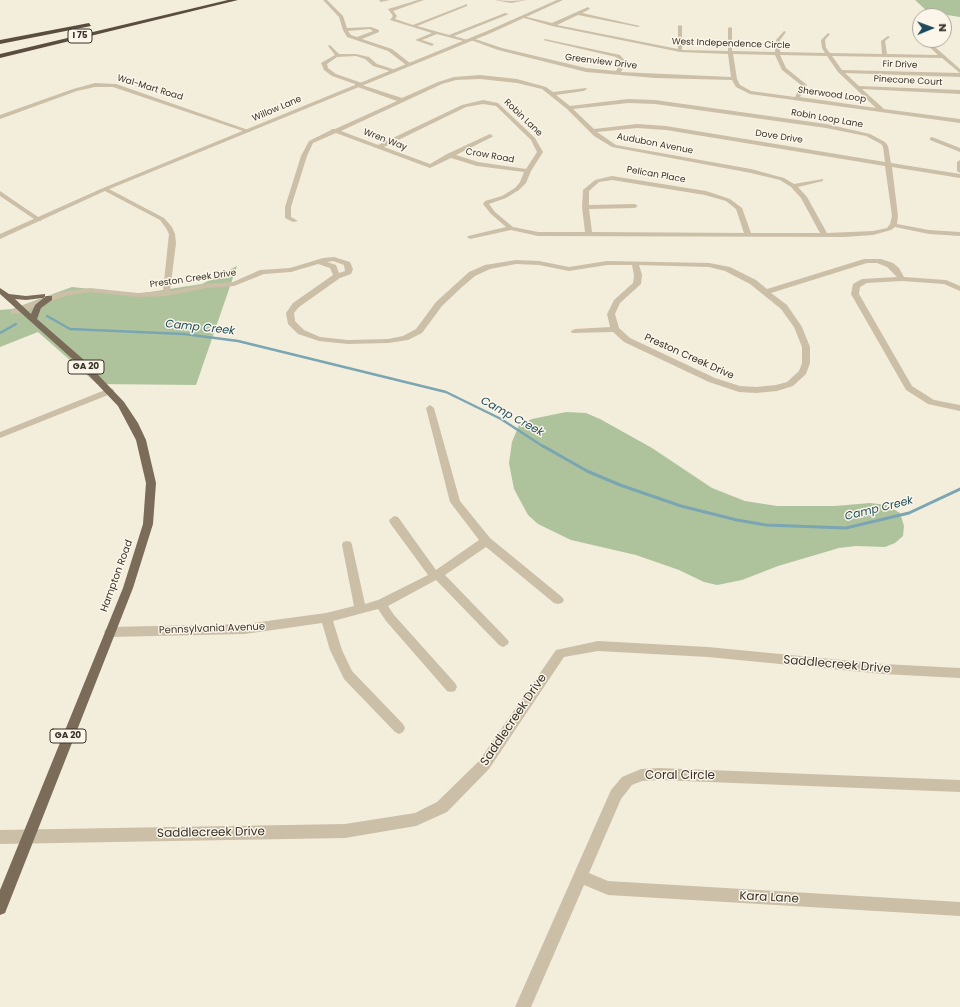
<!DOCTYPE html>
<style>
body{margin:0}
#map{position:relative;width:960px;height:1007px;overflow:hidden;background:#f3eddc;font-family:Poppins,sans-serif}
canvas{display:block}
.north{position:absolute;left:912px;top:8px;width:40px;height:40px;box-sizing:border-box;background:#fbf6e9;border:1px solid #ada79c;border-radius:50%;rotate:89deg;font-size:11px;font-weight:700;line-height:16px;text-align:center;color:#383128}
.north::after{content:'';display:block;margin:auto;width:14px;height:18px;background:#1c4b5c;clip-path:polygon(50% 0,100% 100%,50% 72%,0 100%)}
</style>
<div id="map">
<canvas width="960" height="1007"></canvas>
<div class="north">N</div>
</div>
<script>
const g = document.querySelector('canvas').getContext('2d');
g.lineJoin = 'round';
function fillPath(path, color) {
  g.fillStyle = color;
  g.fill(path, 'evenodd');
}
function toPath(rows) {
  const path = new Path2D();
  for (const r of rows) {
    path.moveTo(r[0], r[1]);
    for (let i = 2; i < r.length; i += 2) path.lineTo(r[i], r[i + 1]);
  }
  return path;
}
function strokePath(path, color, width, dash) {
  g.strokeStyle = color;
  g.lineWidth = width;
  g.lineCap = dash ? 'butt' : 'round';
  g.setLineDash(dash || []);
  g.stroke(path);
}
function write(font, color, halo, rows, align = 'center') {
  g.font = font + ' Poppins,sans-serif';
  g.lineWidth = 3;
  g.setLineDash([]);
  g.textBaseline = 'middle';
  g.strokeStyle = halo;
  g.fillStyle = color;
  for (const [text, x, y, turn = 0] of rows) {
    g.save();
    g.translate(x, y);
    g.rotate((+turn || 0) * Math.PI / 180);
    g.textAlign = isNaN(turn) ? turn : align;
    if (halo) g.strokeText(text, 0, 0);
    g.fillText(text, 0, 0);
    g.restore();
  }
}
fillPath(toPath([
 [915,0,960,0,960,17,928,12],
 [237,266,196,385,97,384,38,332,0,347,0,310,12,309,72,287,137,294,202,284],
 [566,412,586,413,600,419,652,448,712,488,745,501,777,506,835,506,870,503,886,505,900,513,904,526,903,536,895,543,885,547,856,546,839,548,778,566,742,580,717,585,704,582,679,570,636,555,571,540,538,524,528,515,514,489,509,463,512,442,519,425,532,419]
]), '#aec39c');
strokePath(toPath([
 [47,316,70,329,184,334,238,341,446,392,501,419,544,447],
 [0,333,16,324]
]), '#7aa5b2', 2.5);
strokePath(toPath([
 [543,446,587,471,620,485,681,506,737,520,766,525,846,528,909,513,960,489]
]), '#7aa5b2', 3);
fillPath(toPath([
 [323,0,327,0,343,16,347,28,371,27,379,30,379,32,362,39,392,49,410,63,410,65,406,65,388,51,347,37,343,30,339,17,323,0],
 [370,29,373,31,357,37,351,35,348,31,370,29],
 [380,0,390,0,381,2,379,1,380,0],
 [418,0,424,0,393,11,397,16,395,19,413,25,467,4,467,6,417,26,449,35,505,13,509,14,454,36,467,40,467,42,437,34,422,40,434,44,432,46,415,40,432,33,390,20,393,16,388,9,418,0],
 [494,0,511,1,527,0,511,3,494,0],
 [588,7,590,9,582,13,640,26,638,27,578,15,557,25,678,49,678,26,680,25,682,26,682,50,728,51,728,28,730,27,732,28,732,51,775,52,776,40,784,31,786,32,780,40,780,52,825,53,822,48,821,40,828,33,830,34,825,40,826,48,830,53,882,54,881,41,888,36,890,37,885,41,887,54,938,55,923,41,927,40,960,69,960,77,845,73,859,86,960,90,960,94,862,89,884,109,960,119,960,123,750,94,736,87,732,80,655,78,586,72,498,50,468,39,472,38,502,48,586,68,616,71,621,62,616,57,543,40,545,39,620,55,626,62,621,72,731,77,728,54,680,52,552,26,521,17,523,16,552,23,588,7],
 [733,54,775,55,782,70,801,85,795,97,751,91,740,85,737,79,733,54],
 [780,55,827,56,838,72,876,108,800,97,807,85,786,68,780,55],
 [832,56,942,58,960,73,842,70,832,56],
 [330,45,339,54,356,54,369,57,377,64,396,70,393,72,373,66,365,59,356,56,337,57,327,64,328,68,336,74,362,83,362,85,402,98,438,82,454,77,480,75,517,79,546,87,553,92,586,88,587,89,584,91,556,95,570,106,628,99,655,100,826,124,870,134,885,142,888,146,891,163,960,174,960,178,892,167,898,216,897,224,929,230,960,232,960,236,929,234,895,227,891,230,873,235,844,237,538,236,511,230,470,239,467,237,468,236,506,227,491,214,483,204,485,201,502,196,515,188,520,182,524,172,477,166,451,158,430,168,336,133,313,143,307,156,291,207,291,217,298,221,293,222,285,218,285,207,301,156,309,141,331,130,332,129,335,129,397,101,355,86,355,84,332,76,324,70,321,63,335,55,328,46,330,45],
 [480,79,517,83,542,89,567,109,594,136,612,147,751,173,780,180,791,187,801,198,820,233,751,233,742,208,730,199,706,191,612,176,595,180,583,190,582,207,585,232,538,232,513,227,495,212,489,204,506,198,519,190,526,183,531,171,543,152,535,138,498,103,483,100,462,105,378,145,341,131,442,84,456,80,480,79],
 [628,103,655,104,826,128,866,136,881,144,883,147,885,162,666,126,637,124,594,129,573,109,628,103],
 [483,104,496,106,531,140,537,152,526,169,478,162,456,155,492,137,493,136,490,134,447,154,430,164,384,147,466,107,483,104],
 [637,128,666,130,885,166,892,216,890,224,887,228,873,231,827,233,807,197,798,187,823,181,823,179,794,184,784,178,751,169,616,145,597,132,637,128],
 [612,180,705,195,726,201,736,209,744,233,592,232,589,209,635,208,638,206,635,204,589,205,589,191,599,182,612,180],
 [95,83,116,84,251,131,246,132,113,87,95,87,77,91,0,119,0,115,73,89,95,83],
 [932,137,960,148,960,152,930,140,930,138,932,137],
 [960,160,960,173,957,171,957,162,960,160],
 [103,188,107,188,164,218,172,227,175,234,176,243,170,291,207,284,233,282,260,270,290,268,323,258,334,257,350,262,353,269,351,274,340,278,299,307,294,313,295,321,304,330,320,337,348,340,388,339,403,336,416,329,436,302,469,272,485,265,516,260,539,261,569,267,607,261,709,263,730,267,756,280,767,289,864,259,881,259,893,263,899,268,904,277,946,280,960,286,960,291,944,284,902,281,867,283,860,287,859,294,912,386,934,400,960,405,960,411,928,404,906,390,851,294,853,284,862,279,897,277,887,267,877,263,867,263,771,293,787,305,802,327,810,347,810,363,806,374,793,386,777,391,756,393,739,392,709,382,624,342,613,332,572,333,571,331,575,329,610,327,607,314,614,300,633,283,634,275,632,265,607,265,569,271,539,265,516,264,490,269,475,276,462,287,442,306,422,333,408,340,388,343,348,344,319,341,298,334,288,324,286,313,293,303,333,275,330,268,318,264,291,272,264,274,234,286,207,288,166,296,138,297,90,292,65,296,17,314,11,314,11,310,61,292,90,288,138,293,163,291,168,243,169,234,166,228,160,220,103,190,103,188],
 [333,261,344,265,345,271,339,273,336,265,327,262,333,261],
 [639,265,709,267,725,271,750,284,781,309,794,327,802,347,802,363,799,371,787,382,776,385,756,387,740,386,715,378,630,338,619,328,615,314,620,303,641,284,642,275,639,265],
 [0,191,41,219,41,221,37,221,0,196,0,191],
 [110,388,113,389,114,391,113,393,0,438,0,432,110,388],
 [430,405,434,408,460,501,490,538,562,597,564,600,562,603,558,604,554,603,486,547,445,575,507,639,509,642,507,645,503,647,499,645,436,580,388,606,394,615,455,683,457,687,455,691,451,692,447,691,386,621,378,609,333,621,342,650,352,671,403,724,405,728,403,732,399,734,395,732,344,679,330,650,322,623,245,634,110,637,106,635,104,632,106,629,110,627,245,624,326,613,354,606,342,545,343,542,347,541,351,542,352,545,365,604,378,600,428,575,390,523,389,520,394,516,398,517,436,570,479,540,450,502,426,408,430,405],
 [598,641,708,647,883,664,960,668,960,678,883,674,708,657,598,651,564,657,489,769,447,812,416,826,345,838,0,844,0,830,345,824,415,813,437,802,479,761,556,650,598,641],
 [659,768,960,780,960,792,659,780,642,781,632,785,621,799,589,873,608,881,960,902,960,916,608,895,584,885,531,1007,515,1007,611,790,622,777,641,769,659,768]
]), '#ccbfa8');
fillPath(toPath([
 [557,0,563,0,491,33,107,190,0,239,0,234,103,188,487,31,557,0]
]), '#ccbfa8');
fillPath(toPath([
 [0,288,9,294,26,296,45,294,45,298,42,298,26,300,15,299,31,314,35,305,46,296,52,296,52,300,41,308,37,319,84,360,124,402,138,423,146,440,156,483,153,524,133,588,7,908,5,913,0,915,0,890,123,588,143,524,146,483,136,440,118,406,78,364,0,294,0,288]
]), '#7b6b59');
fillPath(toPath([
 [228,0,238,0,0,58,0,54,228,0],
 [89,23,91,26,0,44,0,40,89,23]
]), '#5a4d3f');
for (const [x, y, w] of [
 [80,36,24],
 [86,367,36],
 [68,736,36]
]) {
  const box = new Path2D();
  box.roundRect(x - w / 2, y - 7, w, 14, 3);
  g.fillStyle = '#fbf6e9';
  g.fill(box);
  strokePath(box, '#383128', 1);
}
write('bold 9px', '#383128', null, [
 ["I 75",80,36],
 ["GA 20",86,367],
 ["GA 20",68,736]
]);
write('9px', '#383128', '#fbf6e9', [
 ["West Independence Circle",731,44,2],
 ["Greenview Drive",601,62,7],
 ["Fir Drive",900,65,2],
 ["Pinecone Court",908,81,3],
 ["Wal-Mart Road",150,88,17],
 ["Sherwood Loop",832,95,8],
 ["Willow Lane",277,109,-23],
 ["Robin Lane",523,118,44],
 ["Robin Loop Lane",827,119,10],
 ["Dove Drive",779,137,9],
 ["Wren Way",385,140,21],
 ["Audubon Avenue",655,144,11],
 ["Crow Road",490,156,10],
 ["Pelican Place",656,175,10],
 ["Preston Creek Drive",193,279,-8]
]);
write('10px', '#383128', '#fbf6e9', [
 ["Preston Creek Drive",689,357,24],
 ["Hampton Road",117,576,-70],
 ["Pennsylvania Avenue",212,629,-2]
]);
write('italic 11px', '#1c4b5c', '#fbf6e9', [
 ["Camp Creek",200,328,6],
 ["Camp Creek",512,417,29],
 ["Camp Creek",879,509,-14]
]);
write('12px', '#383128', '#fbf6e9', [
 ["Saddlecreek Drive",837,665,5],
 ["Saddlecreek Drive",514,720,-56],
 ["Coral Circle",680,776],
 ["Saddlecreek Drive",211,833,-1],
 ["Kara Lane",769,898,3]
]);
</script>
